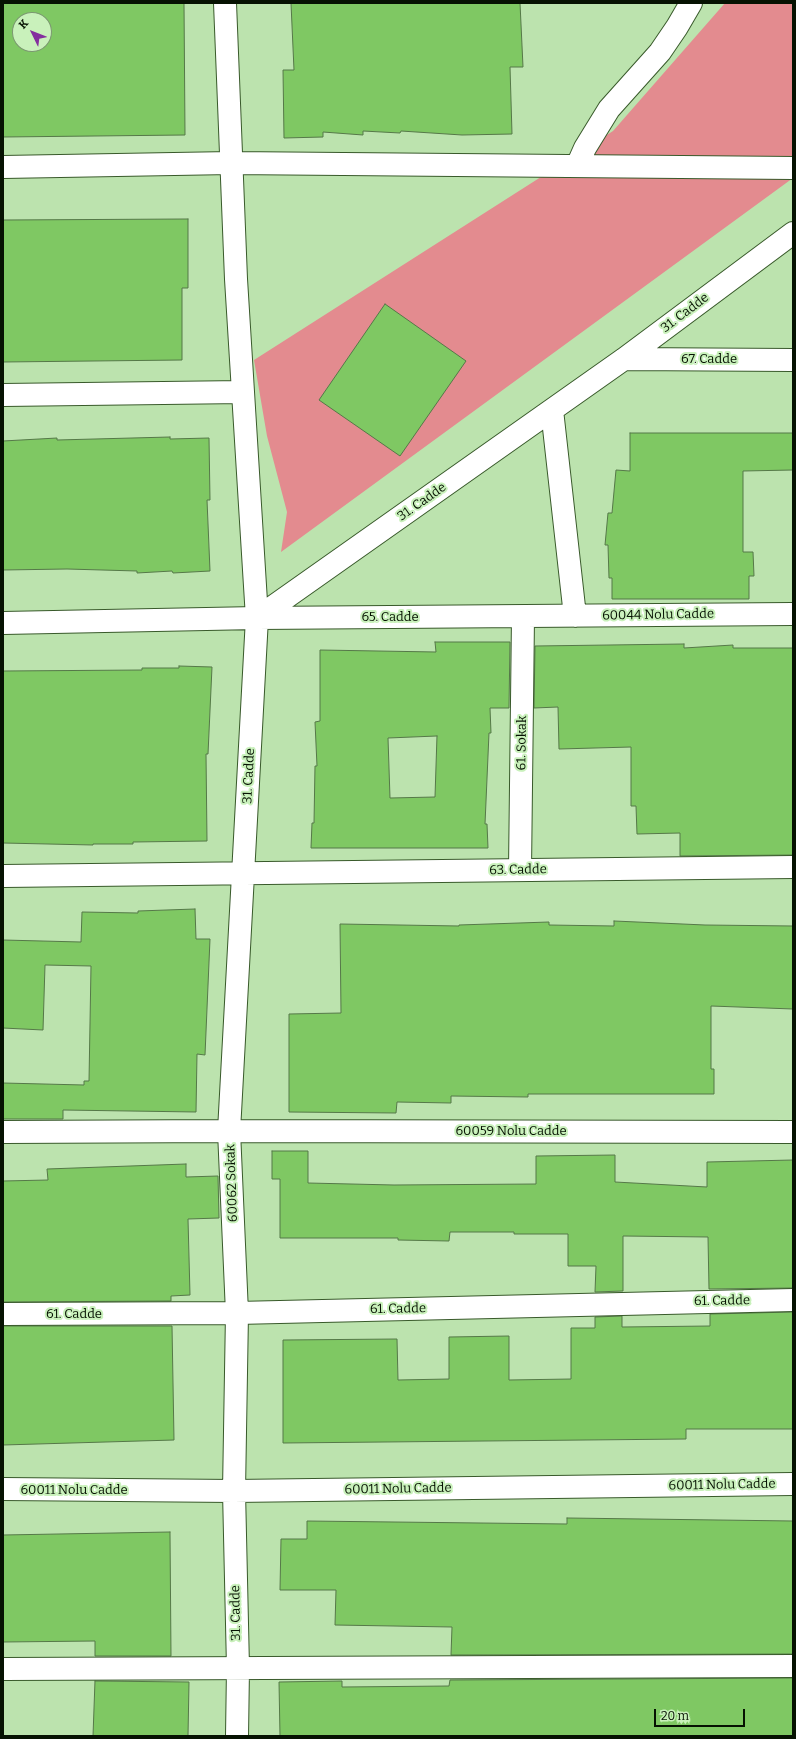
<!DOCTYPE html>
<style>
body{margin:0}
#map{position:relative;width:796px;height:1739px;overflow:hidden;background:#bce3ae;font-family:Bitter,serif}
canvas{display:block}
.frame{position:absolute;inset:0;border:4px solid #061202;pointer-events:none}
.north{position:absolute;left:12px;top:12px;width:40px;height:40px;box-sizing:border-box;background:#c9f1bb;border:1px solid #7b9871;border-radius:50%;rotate:313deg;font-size:11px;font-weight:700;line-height:16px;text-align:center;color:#061202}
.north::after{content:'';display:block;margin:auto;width:14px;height:18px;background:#842f9e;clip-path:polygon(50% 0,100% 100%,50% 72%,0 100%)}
.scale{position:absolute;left:654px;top:1709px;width:91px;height:18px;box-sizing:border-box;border:2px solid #061202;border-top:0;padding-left:5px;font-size:12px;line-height:14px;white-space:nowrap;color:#061202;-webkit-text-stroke:3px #c9f1bb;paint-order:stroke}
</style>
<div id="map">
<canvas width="796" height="1739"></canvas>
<div class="frame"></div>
<div class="north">K</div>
<div class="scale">20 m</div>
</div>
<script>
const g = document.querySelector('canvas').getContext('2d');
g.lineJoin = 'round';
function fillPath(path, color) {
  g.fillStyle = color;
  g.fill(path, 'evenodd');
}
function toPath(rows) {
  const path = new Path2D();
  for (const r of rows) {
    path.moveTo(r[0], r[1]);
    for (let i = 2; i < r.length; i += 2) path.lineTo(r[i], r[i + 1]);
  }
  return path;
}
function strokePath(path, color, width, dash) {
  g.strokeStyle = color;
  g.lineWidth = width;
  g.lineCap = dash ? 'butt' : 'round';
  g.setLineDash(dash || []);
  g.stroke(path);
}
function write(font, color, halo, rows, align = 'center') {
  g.font = font + ' Bitter,serif';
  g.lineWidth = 4;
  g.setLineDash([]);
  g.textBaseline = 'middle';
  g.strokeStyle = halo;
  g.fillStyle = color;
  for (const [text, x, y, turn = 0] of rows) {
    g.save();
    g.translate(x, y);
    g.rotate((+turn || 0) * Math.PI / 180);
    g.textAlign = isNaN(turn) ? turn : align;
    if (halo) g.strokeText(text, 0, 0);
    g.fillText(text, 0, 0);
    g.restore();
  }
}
fillPath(toPath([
 [725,3,793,3,793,178,281,552,287,512,267,436,254,360,613,131]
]), '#e38b8f');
const building = toPath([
 [3,3,184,3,185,135,3,137,3,3],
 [20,20,44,20,44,44,20,44,20,20],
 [291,3,520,3,523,67,510,67,512,134,462,135,401,131,400,133,363,131,363,135,323,132,323,137,284,138,283,70,294,70,291,3],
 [188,219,188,288,182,288,182,360,3,362,3,220,188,219],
 [385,304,466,361,400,456,319,400,385,304],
 [630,433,793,433,793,470,743,471,743,552,753,552,754,576,749,576,749,599,612,599,612,578,609,578,608,545,605,545,608,513,612,513,616,470,630,471,630,433],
 [170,437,170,439,209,438,210,500,207,500,210,571,173,573,172,571,137,573,137,571,67,569,3,570,3,441,57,438,57,440,170,437],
 [435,642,510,642,509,708,490,708,491,733,489,733,485,824,487,824,488,848,311,848,312,823,314,823,315,766,317,766,315,722,320,721,320,650,436,652,435,642],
 [437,736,435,797,390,798,388,738,437,736],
 [684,644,684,648,733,645,733,648,793,648,793,855,680,856,680,833,637,834,636,806,631,806,631,747,559,749,558,707,534,708,535,646,684,644],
 [179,666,212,667,208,754,206,754,207,841,133,842,133,844,93,844,93,845,3,843,3,671,142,670,142,668,179,668,179,666],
 [195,909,196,939,210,939,205,1055,197,1054,196,1112,63,1110,63,1119,3,1119,3,1083,84,1085,84,1081,89,1081,91,966,45,965,43,1030,3,1028,3,940,81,942,82,912,138,913,138,911,195,909],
 [614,921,705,925,793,926,793,1009,711,1006,711,1069,714,1069,714,1094,528,1094,528,1097,451,1096,451,1103,397,1102,396,1113,289,1112,289,1014,341,1013,340,924,459,926,459,925,549,922,549,925,614,926,614,921],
 [272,1151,308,1151,308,1183,394,1185,536,1184,536,1156,615,1155,615,1182,707,1187,707,1162,793,1160,793,1288,709,1289,708,1237,623,1236,623,1291,595,1292,596,1266,568,1266,568,1234,514,1234,514,1232,450,1232,449,1241,398,1240,398,1238,280,1238,280,1179,272,1179,272,1151],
 [186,1164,186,1177,218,1176,219,1218,188,1219,190,1295,171,1296,171,1301,3,1302,3,1181,48,1180,47,1169,186,1164],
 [793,1312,793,1429,686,1429,686,1439,283,1443,283,1340,397,1339,398,1380,449,1379,449,1337,509,1336,509,1380,571,1379,571,1328,595,1328,595,1317,622,1316,622,1327,710,1326,710,1314,793,1312],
 [3,1326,172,1326,174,1440,3,1445,3,1326],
 [567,1518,793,1521,793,1654,451,1655,452,1627,335,1625,336,1590,280,1590,281,1539,307,1539,307,1521,567,1524,567,1518],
 [170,1532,171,1656,95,1656,95,1641,3,1642,3,1535,170,1532],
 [793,1678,793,1736,280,1736,279,1682,342,1681,342,1687,449,1686,450,1680,793,1678],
 [95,1681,189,1682,188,1736,93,1736,95,1681]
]);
fillPath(building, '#7fc863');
strokePath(building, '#557848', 1);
const minor = toPath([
 [225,3,236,279,257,618],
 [577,166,585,148,609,109,660,52,677,27,691,3],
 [3,167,231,163,793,168],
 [624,359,793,360],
 [3,395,243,392],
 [552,410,575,616],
 [3,623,257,618,793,614],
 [520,870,523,617],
 [3,876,793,867],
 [3,1132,229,1131,793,1132],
 [3,1314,237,1313,793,1300],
 [3,1489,234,1491,793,1484],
 [3,1669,793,1666],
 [237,1736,238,1668,234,1491,237,1313,229,1131,257,618,624,359,793,233]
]);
strokePath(minor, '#395a2b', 24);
strokePath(minor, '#fff', 22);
write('13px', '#061202', '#c9f1bb', [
 ["31. Cadde",685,313,-37],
 ["67. Cadde",709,359],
 ["31. Cadde",422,502,-35],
 ["60044 Nolu Cadde",658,615,-1],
 ["65. Cadde",390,617],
 ["61. Sokak",522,743,-89],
 ["31. Cadde",249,776,-87],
 ["63. Cadde",518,870,-1],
 ["60059 Nolu Cadde",511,1131],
 ["60062 Sokak",232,1183,-92],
 ["61. Cadde",722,1301,-1],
 ["61. Cadde",398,1309,-1],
 ["61. Cadde",74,1314],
 ["60011 Nolu Cadde",722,1485,-1],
 ["60011 Nolu Cadde",398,1489,-1],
 ["60011 Nolu Cadde",74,1490],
 ["31. Cadde",236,1613,-91]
]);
</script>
